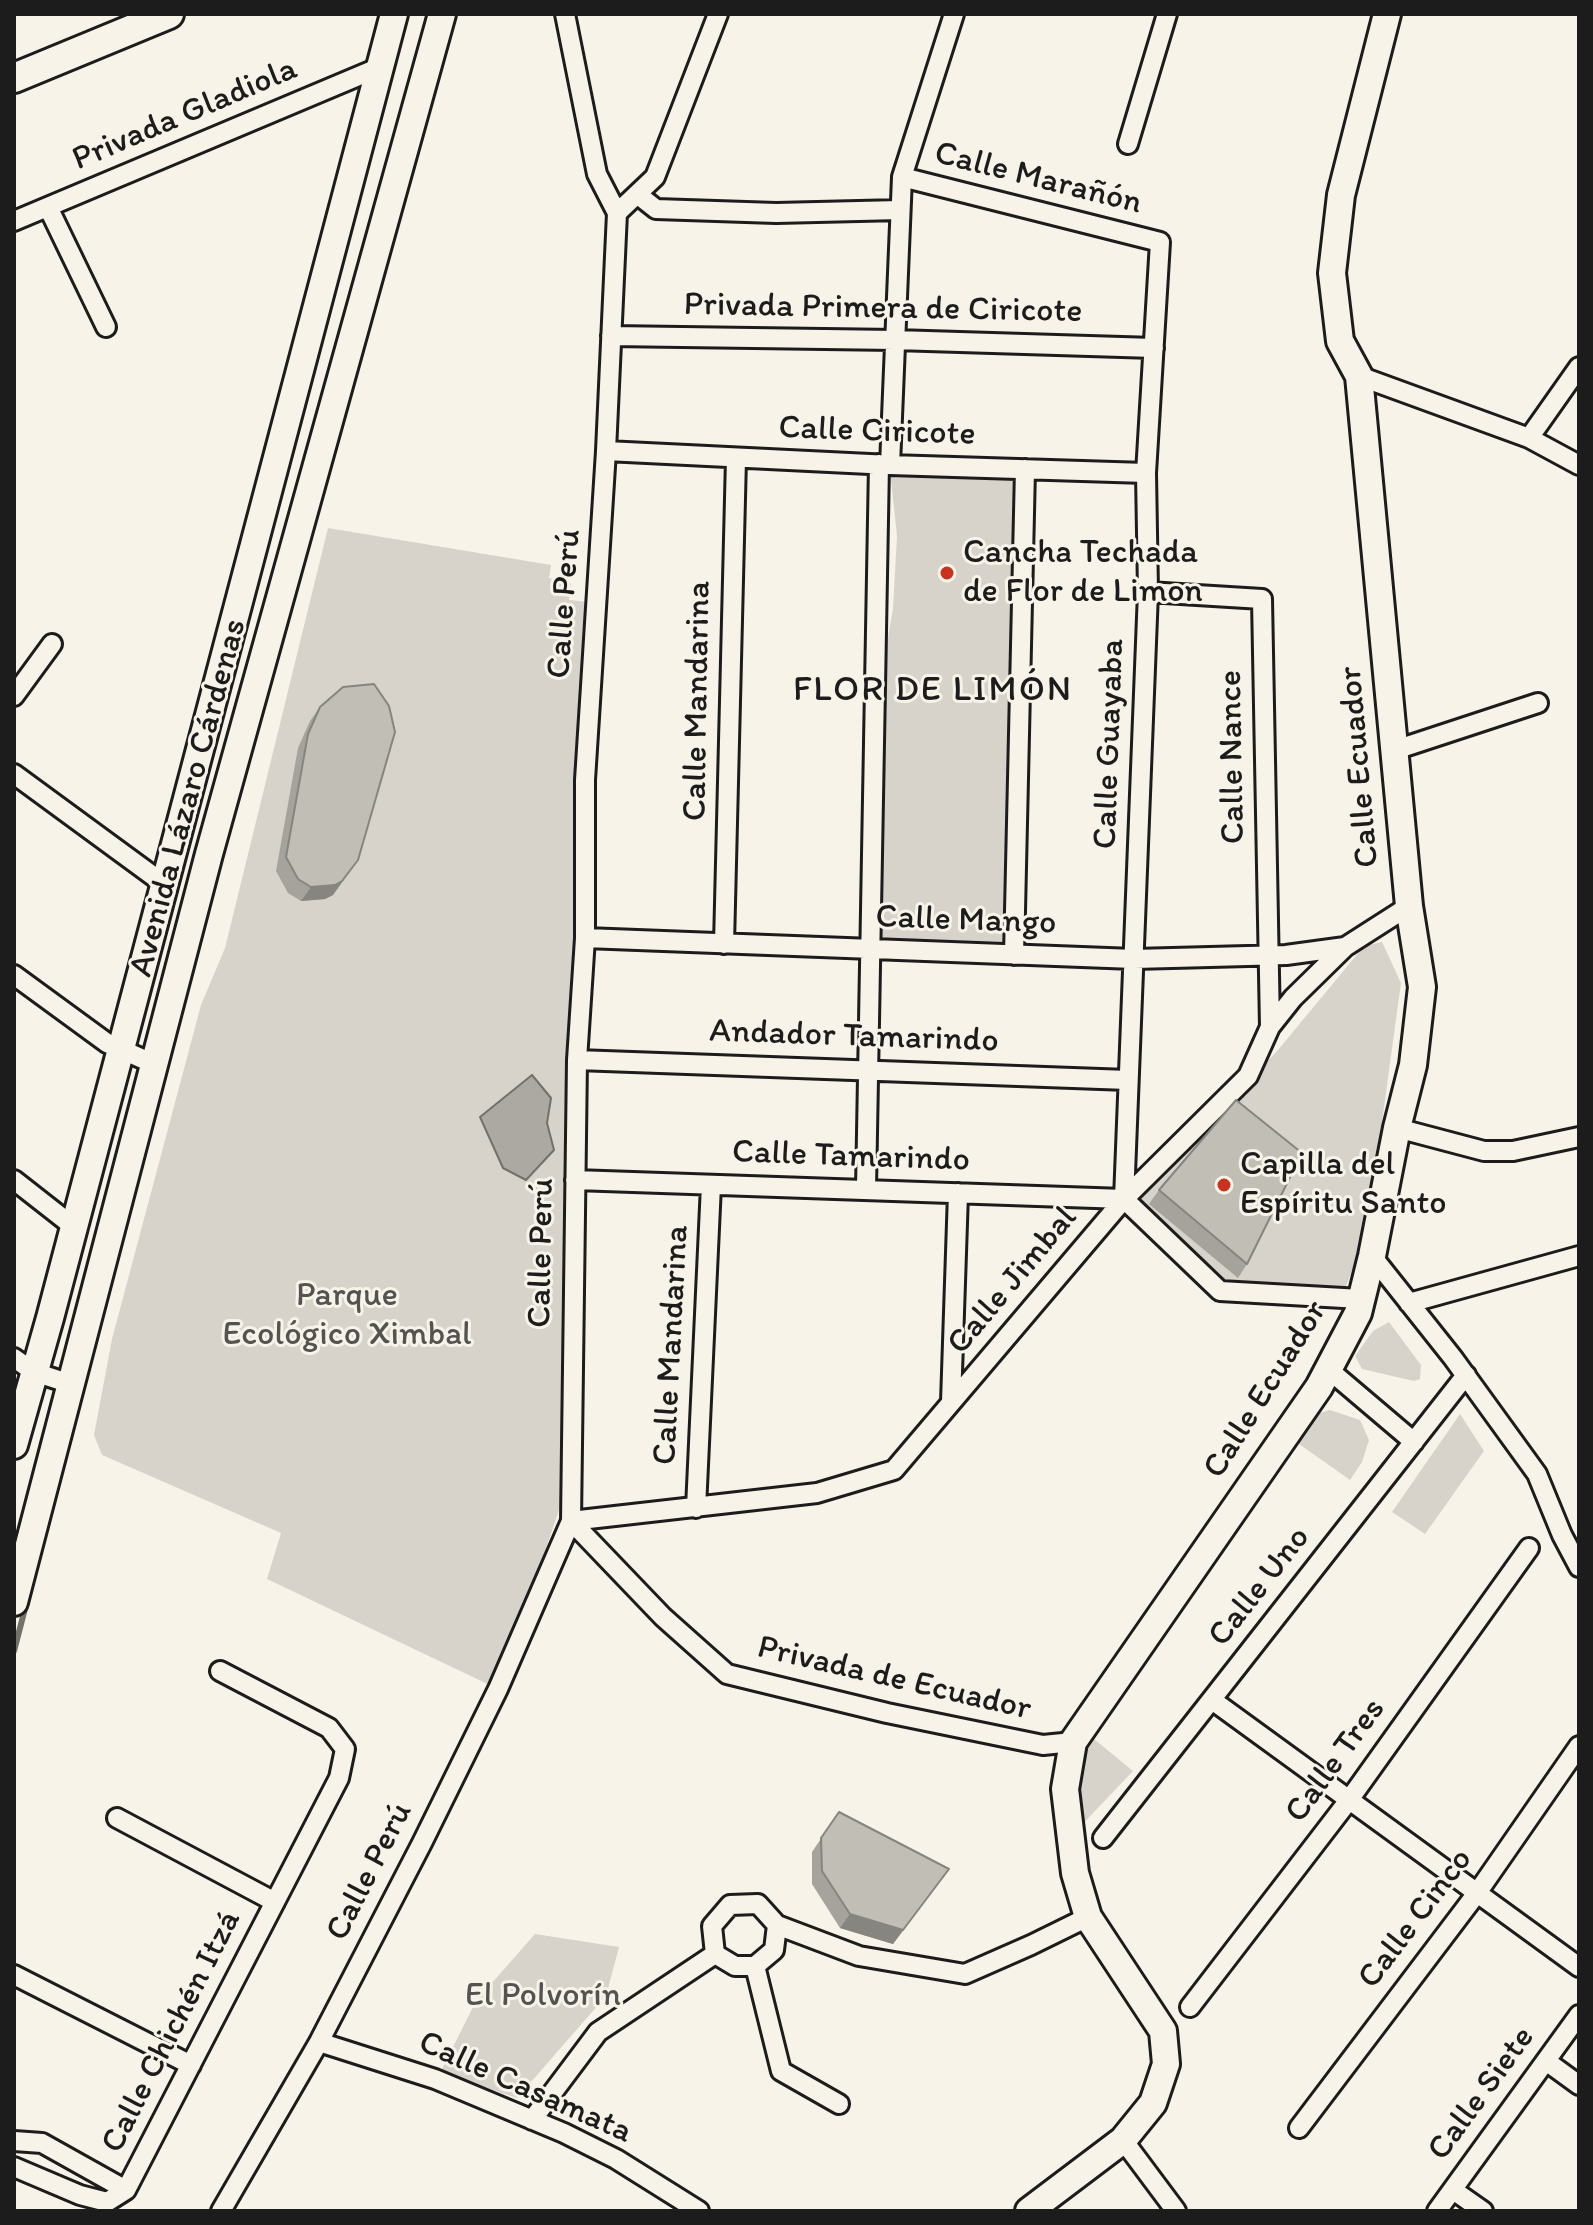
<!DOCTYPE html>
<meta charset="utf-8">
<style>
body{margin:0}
#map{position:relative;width:1593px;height:2225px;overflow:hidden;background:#f7f3e8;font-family:Itim,sans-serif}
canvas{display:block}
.frame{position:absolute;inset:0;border:16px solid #1c1c1c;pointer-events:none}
</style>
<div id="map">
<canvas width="1593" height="2225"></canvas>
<div class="frame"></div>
</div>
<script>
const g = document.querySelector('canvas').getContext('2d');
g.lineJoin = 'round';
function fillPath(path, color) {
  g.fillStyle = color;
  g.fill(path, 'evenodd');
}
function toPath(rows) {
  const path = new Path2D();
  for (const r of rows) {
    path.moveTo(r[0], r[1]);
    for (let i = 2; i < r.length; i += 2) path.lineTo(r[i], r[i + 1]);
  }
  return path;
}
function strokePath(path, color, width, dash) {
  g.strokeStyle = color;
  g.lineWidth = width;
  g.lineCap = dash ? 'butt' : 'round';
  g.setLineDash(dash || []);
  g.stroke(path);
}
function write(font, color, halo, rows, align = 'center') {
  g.font = font + ' Itim,sans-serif';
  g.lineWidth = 6;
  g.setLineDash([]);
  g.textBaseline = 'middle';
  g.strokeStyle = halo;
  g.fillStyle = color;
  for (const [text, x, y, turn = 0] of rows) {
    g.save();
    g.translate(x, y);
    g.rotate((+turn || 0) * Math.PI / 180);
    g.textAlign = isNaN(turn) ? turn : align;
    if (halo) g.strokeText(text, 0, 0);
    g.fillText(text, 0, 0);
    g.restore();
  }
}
fillPath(toPath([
 [890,470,1020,472,1012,952,876,946,878,695,893,609,897,536],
 [328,528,551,565,549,578,571,583,569,600,597,603,560,1507,498,1689,267,1579,281,1533,102,1455,94,1435,112,1339,201,1005,225,948],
 [1382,942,1401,983,1367,1231,1345,1289,1223,1280,1130,1199,1225,1106,1278,1050,1364,946],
 [1389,1322,1421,1365,1420,1379,1414,1381,1362,1369,1355,1356,1373,1331],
 [1330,1410,1360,1420,1369,1440,1362,1462,1350,1480,1292,1439,1316,1414],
 [1460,1414,1484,1451,1425,1534,1392,1512],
 [1088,1734,1133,1771,1076,1831,1078,1746],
 [535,1934,619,1947,606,1996,517,2098,440,2073,476,2001]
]), '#d7d3cb');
const water = toPath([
 [532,1075,551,1098,547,1123,554,1150,526,1180,503,1168,480,1117,532,1075]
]);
fillPath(water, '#aca9a2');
strokePath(water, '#72716c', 2);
strokePath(toPath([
 [14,1651,27,1601]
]), '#72716c', 6);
const street = toPath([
 [565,14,597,174,617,213],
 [1128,144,1167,14],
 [902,177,1160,242,1146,473,1148,592,1124,1199],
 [637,194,656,209,776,213,900,210],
 [48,207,106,327],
 [14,221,380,67],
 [611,336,895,340,1154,348],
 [1359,376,1529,438,1579,465],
 [1529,438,1579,367],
 [606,451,890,465,1146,473],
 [890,465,902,177,954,14],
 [1148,592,1262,599,1270,1027],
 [14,696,52,644],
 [1395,750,1538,703],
 [14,774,164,884],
 [585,938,1134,959,1286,955,1345,947],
 [724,944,736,458],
 [1014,955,1025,469],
 [14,975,107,1043,154,1064],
 [577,1060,1128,1080],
 [1397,1128,1484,1151,1513,1151,1579,1137],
 [14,1180,74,1227],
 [575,1180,1124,1199],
 [866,1189,879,464],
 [1124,1199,1220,1291,1361,1299],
 [1372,1256,1453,1358,1537,1474,1562,1535,1579,1567],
 [1409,1303,1579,1256],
 [14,1358,34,1372,71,1384],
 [1328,1369,1414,1442],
 [951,1402,958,1193],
 [696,1508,711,1185],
 [571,1521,817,1493,894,1470,1124,1199,1248,1076,1270,1027,1293,998,1345,947,1409,906],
 [571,1521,663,1617,727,1674,887,1713,1043,1745,1073,1742],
 [1212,1700,1579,1967],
 [117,1818,275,1902],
 [1103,1838,1466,1375],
 [777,1925,774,1950,755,1966,735,1966,715,1954,712,1926,730,1905,758,1904,777,1925,859,1956,965,1974,1031,1945,1088,1917],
 [755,1966,781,2071,839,2104],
 [14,1975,191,2065],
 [1190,2007,1349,1800,1529,1548],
 [319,2042,435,2079,564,2133,616,2159,699,2211],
 [1546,2061,1579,2085],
 [532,2120,598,2032,715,1954],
 [1299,2128,1477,1893,1579,1746],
 [1123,2140,1176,2211],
 [14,2141,42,2143,126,2190],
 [14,2167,80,2195,107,2202,126,2190,339,1778,345,1749,329,1728,220,1671],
 [1453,2190,1483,2211],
 [221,2211,319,2042,422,1843,498,1689,571,1521,577,1060,585,938,585,780,606,451,617,213,655,177,718,14],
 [1437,2211,1579,2015]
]);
const secondary = toPath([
 [14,1445,50,1318,394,14],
 [14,1602,209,854,442,14],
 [1029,2211,1123,2140,1153,2103,1166,2064,1163,2031,1088,1917,1075,1873,1065,1789,1073,1742,1319,1387,1358,1313,1372,1256,1397,1128,1413,1065,1422,987,1409,906,1359,376,1340,341,1332,273,1341,195,1387,14]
]);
const primary = toPath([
 [14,78,169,14]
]);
strokePath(street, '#1c1c1c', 24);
strokePath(secondary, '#1c1c1c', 32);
strokePath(primary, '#1c1c1c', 34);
strokePath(street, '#f7f3e8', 18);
strokePath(secondary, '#f7f3e8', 26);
strokePath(primary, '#f7f3e8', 28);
fillPath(toPath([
 [320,707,333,895,325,899,301,901,288,893,276,871,298,748,310,721],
 [1159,1190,1247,1264,1238,1278,1149,1204],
 [839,1812,949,1869,893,1944,840,1928,812,1884,812,1852]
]), '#a5a39c');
fillPath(toPath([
 [358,860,333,895,325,899,301,901,311,887],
 [949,1869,893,1944,840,1928,850,1914]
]), '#86857f');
const building = toPath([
 [374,684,389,706,395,732,358,860,342,881,335,885,311,887,298,879,286,857,308,734,320,707,343,687,374,684],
 [1236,1100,1302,1153,1247,1264,1159,1190,1236,1100],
 [839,1812,949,1869,903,1930,850,1914,822,1871,821,1838,839,1812]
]);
fillPath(building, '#c0beb5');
strokePath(building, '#86857f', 2);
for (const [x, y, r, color] of [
 [947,573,8,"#c8321e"],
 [1224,1185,8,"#c8321e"]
]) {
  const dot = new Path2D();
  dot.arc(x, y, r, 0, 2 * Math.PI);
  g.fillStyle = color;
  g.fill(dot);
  strokePath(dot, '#f7f3e8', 3);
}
write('34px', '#1c1c1c', '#f7f3e8', [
 ["Privada Gladiola",185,115,-23],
 ["Calle Marañón",1038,179,14],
 ["Privada Primera de Ciricote",883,309,1],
 ["Calle Ciricote",877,432,2],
 ["Calle Perú",565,604,-86],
 ["Calle Mandarina",698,701,-89],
 ["Calle Guayaba",1110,744,-88],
 ["Calle Nance",1233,757,-91],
 ["Calle Ecuador",1360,767,-95],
 ["Avenida Lázaro Cárdenas",189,798,-75],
 ["Calle Mango",966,921,2],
 ["Andador Tamarindo",854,1037,2],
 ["Calle Tamarindo",851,1157,2],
 ["Calle Perú",542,1253,-89],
 ["Calle Jimbal",1013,1281,-50],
 ["Calle Mandarina",672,1345,-87],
 ["Calle Ecuador",1266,1390,-58],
 ["Calle Uno",1260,1587,-52],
 ["Privada de Ecuador",894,1679,13],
 ["Calle Tres",1336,1761,-54],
 ["Calle Perú",370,1872,-63],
 ["Calle Cinco",1416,1919,-53],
 ["Calle Chichén Itzá",172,2032,-63],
 ["Calle Casamata",525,2088,24],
 ["Calle Siete",1482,2094,-54]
]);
write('34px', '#1c1c1c', '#f7f3e8', [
 ["Cancha Techada",963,553],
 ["de Flor de Limon",963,592],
 ["Capilla del",1240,1165],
 ["Espíritu Santo",1240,1204]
], 'left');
write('34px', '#545351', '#f7f3e8', [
 ["Parque",347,1296],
 ["Ecológico Ximbal",347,1335],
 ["El Polvorín",543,1996]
]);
g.letterSpacing = '2px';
write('36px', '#1c1c1c', '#f7f3e8', [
 ["FLOR DE LIMÓN",933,691]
]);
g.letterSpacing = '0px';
</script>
